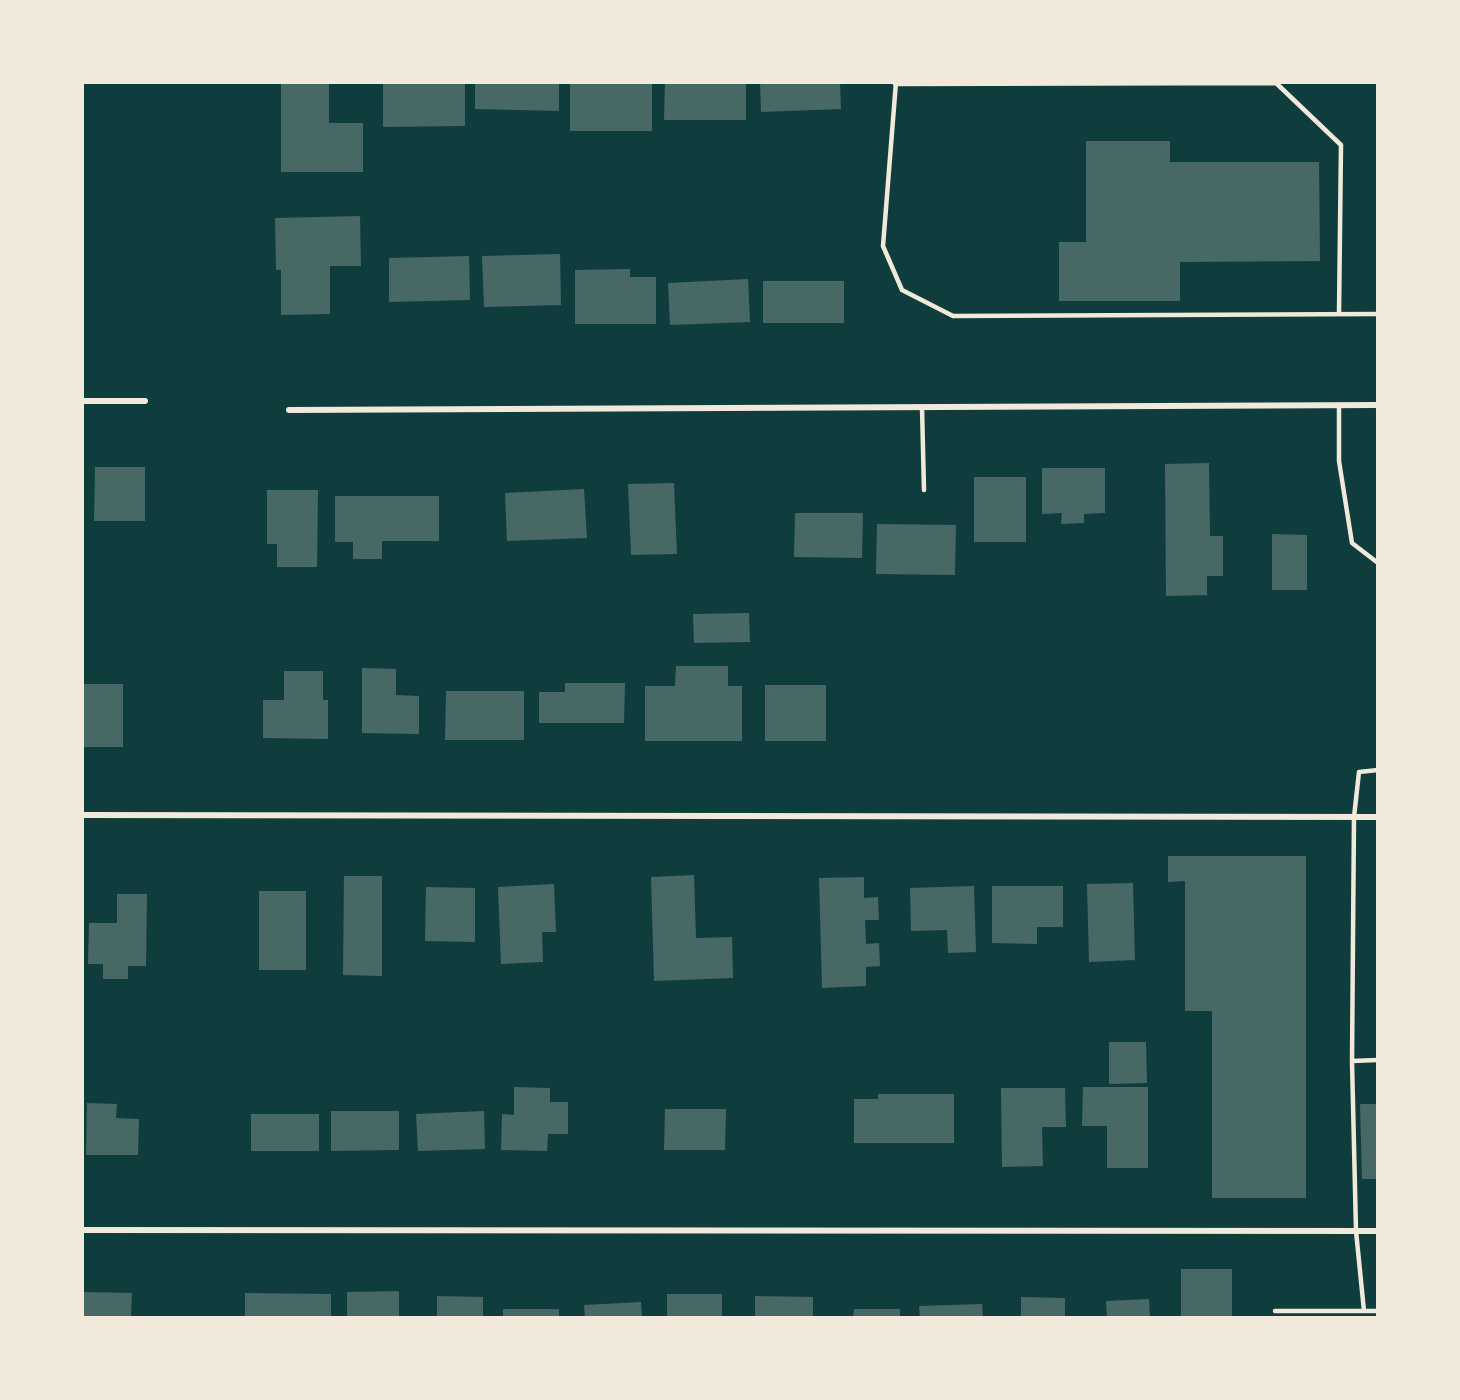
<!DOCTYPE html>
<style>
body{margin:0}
#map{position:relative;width:1460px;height:1400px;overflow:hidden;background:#0f3d3e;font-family:Cabin,sans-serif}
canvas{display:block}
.frame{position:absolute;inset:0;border:84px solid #f1e9da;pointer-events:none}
</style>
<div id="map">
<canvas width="1460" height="1400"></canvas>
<div class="frame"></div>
</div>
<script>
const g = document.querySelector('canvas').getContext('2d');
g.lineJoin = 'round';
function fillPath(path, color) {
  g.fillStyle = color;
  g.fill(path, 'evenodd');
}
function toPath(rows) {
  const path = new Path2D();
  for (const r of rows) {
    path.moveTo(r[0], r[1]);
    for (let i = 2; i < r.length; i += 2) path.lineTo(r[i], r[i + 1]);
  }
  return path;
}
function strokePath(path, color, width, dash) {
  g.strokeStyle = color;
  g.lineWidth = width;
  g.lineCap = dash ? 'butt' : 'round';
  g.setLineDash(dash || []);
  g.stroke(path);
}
fillPath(toPath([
 [281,82,329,82,329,123,363,123,363,172,281,172],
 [404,82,465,82,465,126,383,127,383,84],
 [475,82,559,82,559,111,475,109],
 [570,82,652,82,652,131,570,131],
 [665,82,746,82,746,120,664,120],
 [760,82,840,82,841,109,761,112],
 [1086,141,1170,141,1170,162,1319,162,1320,261,1180,262,1180,301,1059,301,1059,242,1086,242],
 [360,216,361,266,330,266,330,314,281,315,281,270,276,270,275,218],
 [560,254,561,305,484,307,482,256],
 [469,256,470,300,389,302,389,258],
 [630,269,630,277,656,277,656,324,575,324,575,270],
 [748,279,750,322,670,325,668,283],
 [763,281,844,281,844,323,763,323],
 [1209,463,1210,536,1223,536,1223,576,1207,576,1207,595,1166,596,1165,464],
 [95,467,145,467,145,521,94,521],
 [1042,468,1105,468,1105,513,1084,514,1084,523,1061,524,1062,513,1042,514],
 [974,477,1026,477,1026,542,974,542],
 [674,483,677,554,631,555,628,484],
 [584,489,587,538,507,541,505,493],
 [267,490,318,490,317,567,277,567,277,544,267,544],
 [335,496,439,496,439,541,382,541,382,559,353,559,353,542,335,542],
 [795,513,863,513,862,558,794,557],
 [877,524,956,525,955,575,876,574],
 [1272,534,1307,535,1307,590,1272,590],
 [749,613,750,642,694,643,693,614],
 [676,666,728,666,728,686,742,686,742,741,645,741,645,686,675,686],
 [362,668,396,669,396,695,419,696,419,734,362,733],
 [284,671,323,671,323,700,328,700,328,739,263,738,263,700,284,700],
 [565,683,625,683,624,723,539,723,539,692,565,692],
 [82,684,123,684,123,747,82,747],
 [765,685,826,685,826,741,765,741],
 [446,691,524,691,524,740,445,740],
 [1168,856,1306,856,1306,1198,1212,1198,1212,1011,1185,1011,1185,881,1168,882],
 [694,875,696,938,732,937,733,978,654,981,651,877],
 [344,876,382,876,382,976,343,975],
 [864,877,864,898,878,897,879,920,865,920,866,944,879,943,880,966,866,967,866,986,822,988,819,878],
 [1133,883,1135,960,1089,962,1087,884],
 [554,884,556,932,542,932,543,962,501,964,498,887],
 [974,886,976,952,948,953,947,930,911,931,910,888],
 [992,886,1063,886,1063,927,1037,927,1037,944,992,943],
 [426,887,475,888,475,942,425,941],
 [259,891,306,891,306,970,259,970],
 [117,894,147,894,146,966,128,966,128,979,103,979,103,964,88,964,89,923,117,923],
 [1109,1042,1146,1042,1147,1083,1109,1084],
 [514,1087,550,1088,550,1102,568,1102,568,1134,548,1134,547,1151,501,1150,502,1114,514,1115],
 [1083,1087,1148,1087,1148,1168,1107,1168,1107,1126,1082,1126],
 [1001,1088,1065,1088,1066,1127,1042,1127,1043,1166,1002,1167],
 [878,1094,954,1094,954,1143,854,1143,854,1099,878,1099],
 [87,1103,117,1104,116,1118,139,1119,138,1155,86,1155],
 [1360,1104,1378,1104,1378,1179,1362,1179],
 [665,1109,726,1109,725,1150,664,1150],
 [331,1111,399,1111,399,1150,331,1151],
 [484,1111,485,1149,418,1151,416,1114],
 [251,1114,319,1114,319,1151,251,1151],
 [1181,1269,1232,1269,1232,1318,1181,1318],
 [399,1291,399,1318,347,1318,347,1292],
 [82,1292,132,1293,131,1318,82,1318],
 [245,1293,331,1294,331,1318,245,1318],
 [667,1294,722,1294,722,1318,667,1318],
 [437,1296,483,1297,483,1318,437,1318],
 [755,1296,813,1297,813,1318,755,1318],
 [1021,1297,1065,1298,1065,1318,1021,1318],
 [1149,1299,1150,1318,1107,1318,1106,1301],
 [641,1302,642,1318,585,1318,584,1305],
 [982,1304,983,1318,920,1318,919,1306],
 [503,1309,559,1309,559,1318,503,1318],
 [854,1309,900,1309,900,1318,853,1318]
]), '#486865');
strokePath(toPath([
 [896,82,883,246,902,290,953,316,1378,314],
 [895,84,1276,83,1341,145,1339,314],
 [1339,405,1339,461,1352,543,1378,563],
 [922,407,924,490],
 [1378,770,1359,772,1354,817,1352,1061,1356,1231,1364,1311,1378,1311],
 [1352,1061,1378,1060],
 [1275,1311,1364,1311]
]), '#f1e9da', 4.5);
strokePath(toPath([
 [82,401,145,401],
 [289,410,1378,405],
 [82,815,1378,817],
 [82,1230,1378,1231]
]), '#f1e9da', 6);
</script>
